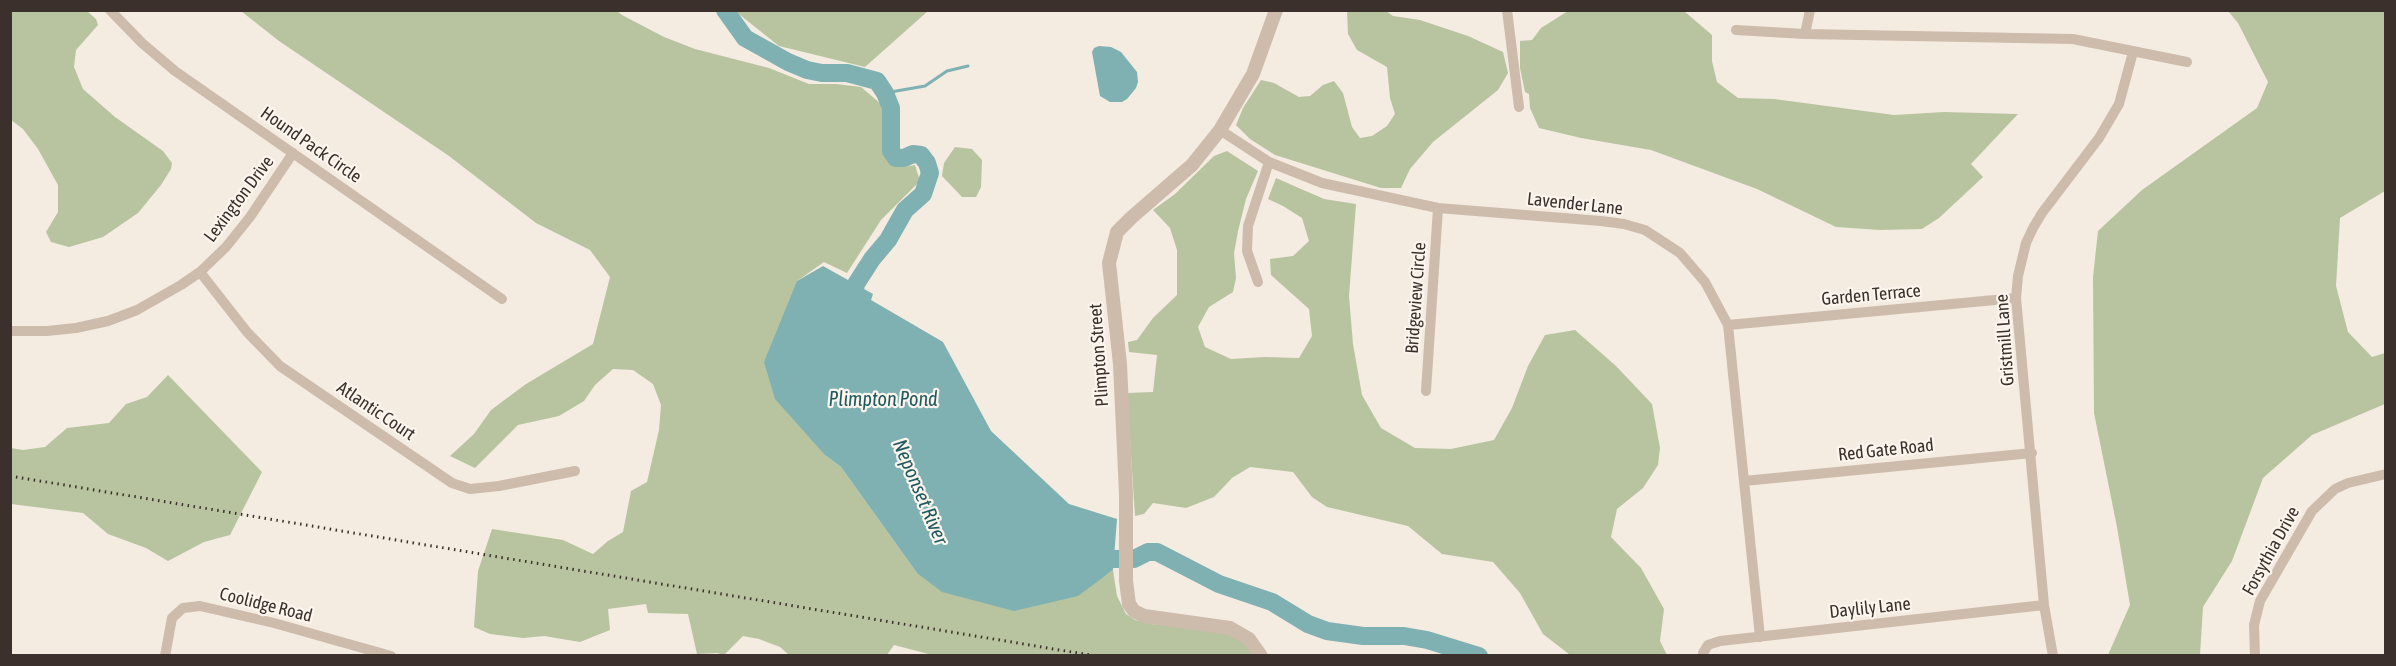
<!DOCTYPE html>
<style>
body{margin:0}
#map{position:relative;width:2396px;height:666px;overflow:hidden;background:#f4ebe1;font-family:"Asap Condensed",sans-serif}
canvas{display:block}
.frame{position:absolute;inset:0;border:12px solid #3b302b;pointer-events:none}
</style>
<div id="map">
<canvas width="2396" height="666"></canvas>
<div class="frame"></div>
</div>
<script>
const g = document.querySelector('canvas').getContext('2d');
g.lineJoin = 'round';
function fillPath(path, color) {
  g.fillStyle = color;
  g.fill(path, 'evenodd');
}
function toPath(rows) {
  const path = new Path2D();
  for (const r of rows) {
    path.moveTo(r[0], r[1]);
    for (let i = 2; i < r.length; i += 2) path.lineTo(r[i], r[i + 1]);
  }
  return path;
}
function strokePath(path, color, width, dash) {
  g.strokeStyle = color;
  g.lineWidth = width;
  g.lineCap = dash ? 'butt' : 'round';
  g.setLineDash(dash || []);
  g.stroke(path);
}
function write(font, color, halo, rows, align = 'center') {
  g.font = font + ' "Asap Condensed",sans-serif';
  g.lineWidth = 4.5;
  g.setLineDash([]);
  g.textBaseline = 'middle';
  g.strokeStyle = halo;
  g.fillStyle = color;
  for (const [text, x, y, turn = 0] of rows) {
    g.save();
    g.translate(x, y);
    g.rotate((+turn || 0) * Math.PI / 180);
    g.textAlign = isNaN(turn) ? turn : align;
    if (halo) g.strokeText(text, 0, 0);
    g.fillText(text, 0, 0);
    g.restore();
  }
}
fillPath(toPath([
 [10,11,87,11,96,19,98,25,76,50,74,67,83,89,115,117,163,151,172,163,171,169,161,185,138,213,103,237,69,247,51,242,46,232,58,212,58,185,38,149,23,129,11,120],
 [241,11,617,11,622,15,664,37,695,49,769,68,809,84,836,84,861,87,881,104,886,130,882,149,890,164,904,167,915,165,920,181,881,220,847,273,824,262,797,281,825,455,841,467,917,573,1105,576,1113,570,1117,596,1126,614,1135,620,1151,624,1225,631,1244,642,1253,655,936,656,894,645,887,655,790,656,780,647,759,639,743,636,724,655,717,653,697,654,688,614,648,613,646,604,608,609,610,630,580,642,544,636,523,638,490,634,474,627,478,571,492,529,563,540,593,554,608,541,623,532,631,491,647,482,659,430,661,405,653,384,633,370,613,369,595,385,584,401,559,416,518,425,475,468,450,456,474,434,491,410,526,384,593,344,610,277,590,250,536,223,449,156,279,41],
 [735,11,735,10,928,11,865,67,779,46],
 [1347,11,1386,11,1393,16,1420,20,1468,36,1503,52,1508,73,1498,90,1433,142,1410,169,1401,188,1381,188,1275,155,1250,139,1236,125,1243,108,1261,80,1274,83,1299,97,1310,96,1323,85,1334,81,1343,93,1352,127,1360,138,1372,136,1387,126,1395,114,1390,98,1387,67,1357,50,1348,34],
 [1568,11,1684,11,1712,35,1712,61,1717,82,1738,98,1774,99,1894,115,1944,112,2018,114,1971,164,1983,177,1939,218,1922,229,1880,230,1836,227,1757,189,1651,150,1581,138,1539,128,1530,108,1529,94,1525,92,1520,68,1520,41,1532,40,1541,28],
 [2228,11,2385,11,2385,191,2340,218,2336,286,2348,332,2372,357,2385,353,2385,404,2312,435,2263,478,2232,561,2203,607,2200,655,2108,655,2130,605,2117,527,2094,413,2093,277,2098,231,2142,190,2257,108,2268,82,2238,23],
 [955,147,972,149,982,160,981,187,976,197,962,197,942,176,944,163],
 [1227,151,1258,171,1246,199,1238,231,1234,253,1236,278,1233,292,1209,307,1198,327,1205,347,1231,359,1265,357,1299,358,1312,336,1309,309,1271,275,1270,259,1293,256,1309,241,1302,218,1283,206,1268,199,1276,178,1324,199,1356,204,1349,296,1353,344,1362,395,1381,428,1415,448,1451,449,1494,440,1512,408,1528,366,1545,335,1575,330,1616,366,1652,404,1660,448,1658,465,1643,488,1617,509,1611,537,1641,568,1664,609,1660,641,1667,655,1570,655,1543,634,1520,593,1493,562,1442,554,1408,526,1327,507,1312,497,1293,472,1250,467,1232,478,1214,497,1186,508,1153,503,1144,514,1135,516,1127,393,1153,392,1157,355,1129,352,1128,342,1137,340,1153,318,1177,295,1177,250,1170,228,1153,210,1175,194,1214,156],
 [168,375,262,472,230,535,204,542,168,561,146,548,108,534,83,513,11,504,11,448,23,450,45,447,67,428,109,423,126,404,147,397]
]), '#b8c4a0');
fillPath(toPath([
 [1099,46,1111,47,1121,52,1137,72,1138,82,1136,88,1127,99,1122,102,1110,102,1100,96,1092,52,1094,48],
 [823,266,873,294,871,300,943,342,991,431,1069,504,1117,519,1113,570,1078,596,1014,611,942,592,917,573,841,467,825,455,775,399,764,362,797,281]
]), '#7fb0b2');
strokePath(toPath([
 [885,93,925,86,947,71,968,66]
]), '#7fb0b2', 3);
strokePath(toPath([
 [725,10,745,38,788,62,807,70,822,73,847,73,877,81,885,93,891,108,891,151,896,158,904,158,913,154,921,155,927,163,930,173,923,194,905,210,888,240,872,259,856,284,851,307],
 [1091,559,1134,559,1148,552,1157,552,1219,584,1272,602,1308,624,1327,631,1363,636,1404,636,1427,640,1479,656]
]), '#7fb0b2', 18);
strokePath(toPath([
 [110,10,142,43,175,71,502,299],
 [1507,10,1519,107],
 [1736,30,1805,34,2073,39,2187,62],
 [1805,34,1810,10],
 [1220,130,1269,162,1322,183,1438,208,1601,221,1624,224,1645,230,1680,253,1705,282,1728,325,1760,637],
 [200,272,247,332,280,366,452,483,470,489,499,486,575,471],
 [1258,282,1247,251,1248,226,1269,162],
 [1728,325,2016,298],
 [10,331,47,331,76,328,108,321,137,310,181,285,200,272,226,247,250,217,293,153],
 [1426,391,1438,208],
 [1744,481,2032,453],
 [1703,653,1708,645,1720,641,2044,605],
 [165,656,172,618,183,608,200,606,274,623,391,656],
 [2053,656,2044,605,2016,298,2018,276,2026,243,2033,228,2042,213,2099,138,2119,104,2133,52],
 [2255,656,2254,625,2260,601,2312,511,2335,489,2348,483,2386,474]
]), '#cdbbac', 10);
strokePath(toPath([
 [1261,656,1249,639,1230,628,1144,616,1134,611,1129,604,1126,581,1126,494,1120,364,1109,263,1117,232,1132,217,1192,165,1220,130,1253,74,1276,10]
]), '#cdbbac', 14);
strokePath(toPath([
 [10,476,1096,656]
]), '#3b302b', 3, [1.5, 4.5]);
write('18px', '#3b302b', '#fbf5ee', [
 ["Hound Pack Circle",311,145,35],
 ["Lexington Drive",239,199,-53],
 ["Lavender Lane",1575,204,6],
 ["Garden Terrace",1871,295,-5],
 ["Bridgeview Circle",1416,298,-86],
 ["Gristmill Lane",2005,340,-94],
 ["Plimpton Street",1099,355,-94],
 ["Atlantic Court",376,411,34],
 ["Red Gate Road",1886,450,-6],
 ["Forsythia Drive",2271,551,-61],
 ["Coolidge Road",266,605,14],
 ["Daylily Lane",1870,608,-6]
]);
write('italic 20px', '#1f5a5e', '#fbf5ee', [
 ["Plimpton Pond",883,400],
 ["Neponset River",920,492,67]
]);
</script>
